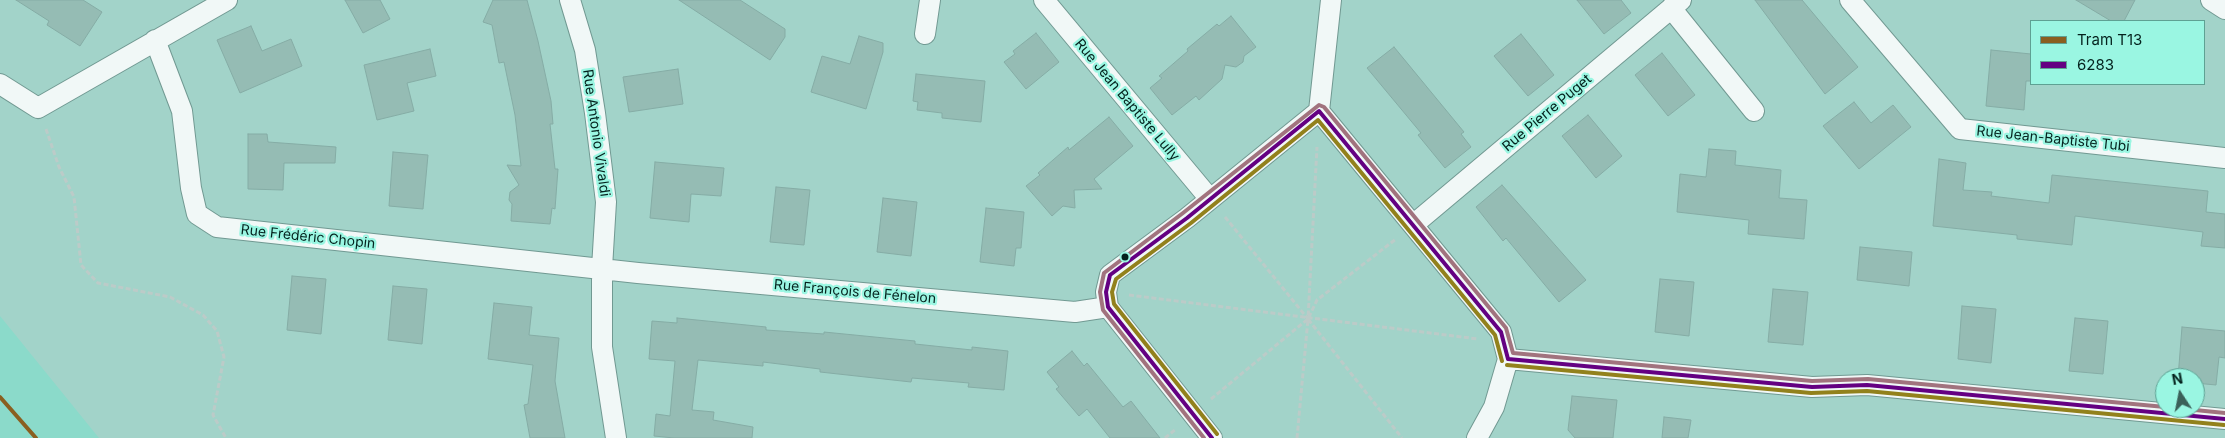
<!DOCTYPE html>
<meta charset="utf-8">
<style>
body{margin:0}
#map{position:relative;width:2225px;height:438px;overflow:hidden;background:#a2d3c9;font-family:Inter,sans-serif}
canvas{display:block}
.legend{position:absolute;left:2030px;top:20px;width:175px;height:65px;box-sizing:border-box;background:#9af6e2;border:1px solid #5ea193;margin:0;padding:6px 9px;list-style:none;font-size:15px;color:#04221d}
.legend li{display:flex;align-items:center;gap:10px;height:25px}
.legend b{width:25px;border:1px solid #5ea193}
.north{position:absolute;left:2155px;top:368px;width:50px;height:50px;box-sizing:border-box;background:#9af6e2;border:1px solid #5ea193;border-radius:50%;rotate:349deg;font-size:14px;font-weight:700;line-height:20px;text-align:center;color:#04221d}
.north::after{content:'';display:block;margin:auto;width:18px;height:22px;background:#3b6059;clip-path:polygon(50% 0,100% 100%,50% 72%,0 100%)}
</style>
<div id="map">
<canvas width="2225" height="438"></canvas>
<ul class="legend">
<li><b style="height:6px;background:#8a5f20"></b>Tram T13</li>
<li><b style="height:6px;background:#640082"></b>6283</li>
</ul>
<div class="north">N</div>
</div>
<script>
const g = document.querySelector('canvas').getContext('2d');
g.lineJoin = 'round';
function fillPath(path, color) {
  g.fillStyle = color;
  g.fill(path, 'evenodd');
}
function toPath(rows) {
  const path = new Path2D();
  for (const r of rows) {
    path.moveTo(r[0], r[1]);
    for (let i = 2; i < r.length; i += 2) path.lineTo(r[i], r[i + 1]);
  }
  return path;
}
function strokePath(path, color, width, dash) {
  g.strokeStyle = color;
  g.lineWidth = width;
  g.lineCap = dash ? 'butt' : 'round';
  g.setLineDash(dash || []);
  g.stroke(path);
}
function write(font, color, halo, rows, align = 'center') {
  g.font = font + ' Inter,sans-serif';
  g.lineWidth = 4.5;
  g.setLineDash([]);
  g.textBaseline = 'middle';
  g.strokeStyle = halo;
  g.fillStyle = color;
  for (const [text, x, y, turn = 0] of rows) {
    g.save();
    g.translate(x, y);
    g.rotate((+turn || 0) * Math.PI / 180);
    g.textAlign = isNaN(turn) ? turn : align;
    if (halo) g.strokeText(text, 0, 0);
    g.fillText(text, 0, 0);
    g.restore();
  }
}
fillPath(toPath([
 [0,316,99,438,0,438]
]), '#8bdaca');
const building = toPath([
 [16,0,83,0,102,12,80,46,47,25,49,21,16,0],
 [345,0,380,0,390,19,363,33,345,0],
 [493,0,527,0,538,41,551,101,553,124,550,124,555,169,558,169,555,209,552,208,550,224,511,221,512,204,509,200,510,192,519,185,507,165,521,166,515,115,504,62,499,63,492,25,483,22,493,0],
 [679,0,740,0,785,29,785,37,770,60,679,0],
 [1577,0,1621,0,1631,13,1604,34,1577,0],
 [1755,0,1802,0,1858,67,1825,94,1755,0],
 [2076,0,2135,0,2124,21,2111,21,2076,0],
 [1231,16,1256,47,1244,56,1243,62,1236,67,1225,65,1222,79,1199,100,1196,96,1172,115,1150,88,1162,78,1159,76,1188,51,1187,49,1217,24,1219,26,1231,16],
 [251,26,262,51,291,39,302,66,240,93,217,40,251,26],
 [1036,33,1059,62,1026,89,1004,62,1015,54,1013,51,1036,33],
 [1521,34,1554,75,1528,96,1494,56,1521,34],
 [859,36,883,43,883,52,866,109,811,92,822,56,850,64,859,36],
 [1394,47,1464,132,1461,134,1471,147,1445,168,1418,135,1421,133,1367,68,1394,47],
 [430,49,436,76,407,83,414,111,377,120,364,65,430,49],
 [1991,50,2031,54,2031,81,2026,81,2024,110,1986,106,1991,50],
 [1662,53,1695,95,1668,116,1635,75,1662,53],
 [678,69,683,104,629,112,623,77,678,69],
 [916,74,985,81,981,122,942,118,942,113,917,110,918,102,913,101,916,74],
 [1854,102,1871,123,1893,105,1911,127,1859,169,1823,126,1854,102],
 [1588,115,1622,156,1596,178,1562,136,1588,115],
 [1109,117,1133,146,1094,179,1102,189,1074,190,1075,208,1063,206,1052,216,1026,186,1040,175,1038,173,1068,147,1069,150,1109,117],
 [248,134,267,134,268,142,336,147,335,163,284,163,283,190,248,189,248,134],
 [1709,149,1736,151,1735,165,1781,170,1779,198,1807,200,1804,239,1748,234,1749,220,1677,212,1680,174,1706,177,1709,149],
 [393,152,428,155,423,209,389,206,393,152],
 [1939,159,1966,163,1963,190,1992,192,1991,196,2049,203,2052,175,2208,191,2206,212,2225,214,2225,248,2201,246,2203,232,2075,216,2072,245,2017,239,2017,235,1933,226,1939,159],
 [655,162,724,168,721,196,691,194,689,222,650,218,655,162],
 [1502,185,1586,280,1559,302,1506,238,1503,241,1476,207,1502,185],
 [776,187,810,190,804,245,770,242,776,187],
 [883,198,917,202,911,256,877,252,883,198],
 [986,208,1024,212,1021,248,1016,248,1014,266,980,262,986,208],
 [1860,247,1912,252,1909,286,1857,280,1860,247],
 [292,276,326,279,321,334,287,330,292,276],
 [1660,279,1694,282,1689,336,1655,332,1660,279],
 [393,286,427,289,422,344,388,340,393,286],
 [1773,289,1808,292,1803,345,1768,342,1773,289],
 [494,303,532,307,529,335,559,338,555,381,565,438,530,438,524,405,528,404,533,365,488,359,494,303],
 [1962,306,1996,309,1991,363,1958,359,1962,306],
 [677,318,766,327,766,330,824,334,824,332,915,341,915,344,972,350,972,347,1008,351,1004,390,968,387,969,383,912,378,911,382,820,372,820,369,763,362,763,366,698,360,692,410,714,412,713,420,753,427,752,438,674,438,654,436,656,414,670,416,675,361,649,359,652,321,677,323,677,318],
 [2075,318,2108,321,2103,374,2069,371,2075,318],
 [2182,327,2225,331,2225,358,2219,357,2216,385,2195,383,2195,378,2178,378,2182,327],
 [1072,351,1084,366,1087,363,1123,407,1131,401,1160,438,1110,438,1087,409,1079,416,1056,389,1059,387,1047,372,1072,351],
 [1572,396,1617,400,1613,438,1575,438,1568,430,1572,396],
 [1664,417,1691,420,1688,438,1662,438,1664,417]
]);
fillPath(building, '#95bcb4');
strokePath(building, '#85aca5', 1);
const minor = toPath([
 [570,0,585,50,595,113,606,202,602,268,602,347,616,438],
 [1044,0,1210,199],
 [1850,0,1960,129,2225,158],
 [2211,0,2225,9],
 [1671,8,1754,111],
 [925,34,930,0],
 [155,40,182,111,191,188,197,214,217,227,638,273,1075,312,1108,307],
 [0,84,38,108,227,0],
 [1319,111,1331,0],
 [1413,225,1681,0],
 [1508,359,1812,387,1867,385,2225,419],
 [1212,438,1108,307,1106,292,1110,275,1187,218,1319,111,1501,332,1508,359,1494,407,1477,438]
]);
strokePath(minor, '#719992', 22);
strokePath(toPath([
 [46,129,59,167,74,197,81,265,98,283,170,297,203,315,217,331,224,357,213,415,226,438],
 [1225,217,1308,319,1317,147],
 [1129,295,1478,339],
 [1211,399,1303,323,1308,319,1317,300,1396,239],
 [1165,438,1176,429],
 [1297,438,1308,319,1402,438]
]), '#bccbc8', 3, [5, 2.5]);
strokePath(minor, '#f1f8f7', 20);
strokePath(toPath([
 [1508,359,1812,387,1867,385,2225,419],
 [1212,438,1108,307,1106,292,1110,275,1187,218,1319,111,1501,332,1508,359]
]), '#640082', 4);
strokePath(toPath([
 [1507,365,1811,393,1867,391,2224,425],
 [1217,434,1114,304,1112,292,1116,279,1191,223,1318,120,1495,335,1502,361]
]), '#92811c', 4);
strokePath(toPath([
 [2175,408,2225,413],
 [1204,438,1103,310,1100,292,1104,273,1183,213,1319,105,1324,107,1506,328,1513,353,1812,381,1868,379,2165,407]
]), '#a1737e', 4);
strokePath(toPath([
 [0,397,36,438]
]), '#8a5f20', 4);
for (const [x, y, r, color] of [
 [1125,257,4.5,"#04221d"]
]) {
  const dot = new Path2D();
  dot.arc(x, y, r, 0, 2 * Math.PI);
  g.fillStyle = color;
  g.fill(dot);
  strokePath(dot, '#9af6e2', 2);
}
write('14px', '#04221d', '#9af6e2', [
 ["Rue Jean Baptiste Lully",1127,100,50],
 ["Rue Pierre Puget",1547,113,-40],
 ["Rue Antonio Vivaldi",596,133,82],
 ["Rue Jean-Baptiste Tubi",2053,139,6],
 ["Rue Frédéric Chopin",308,237,6],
 ["Rue François de Fénelon",855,292,5]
]);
</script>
